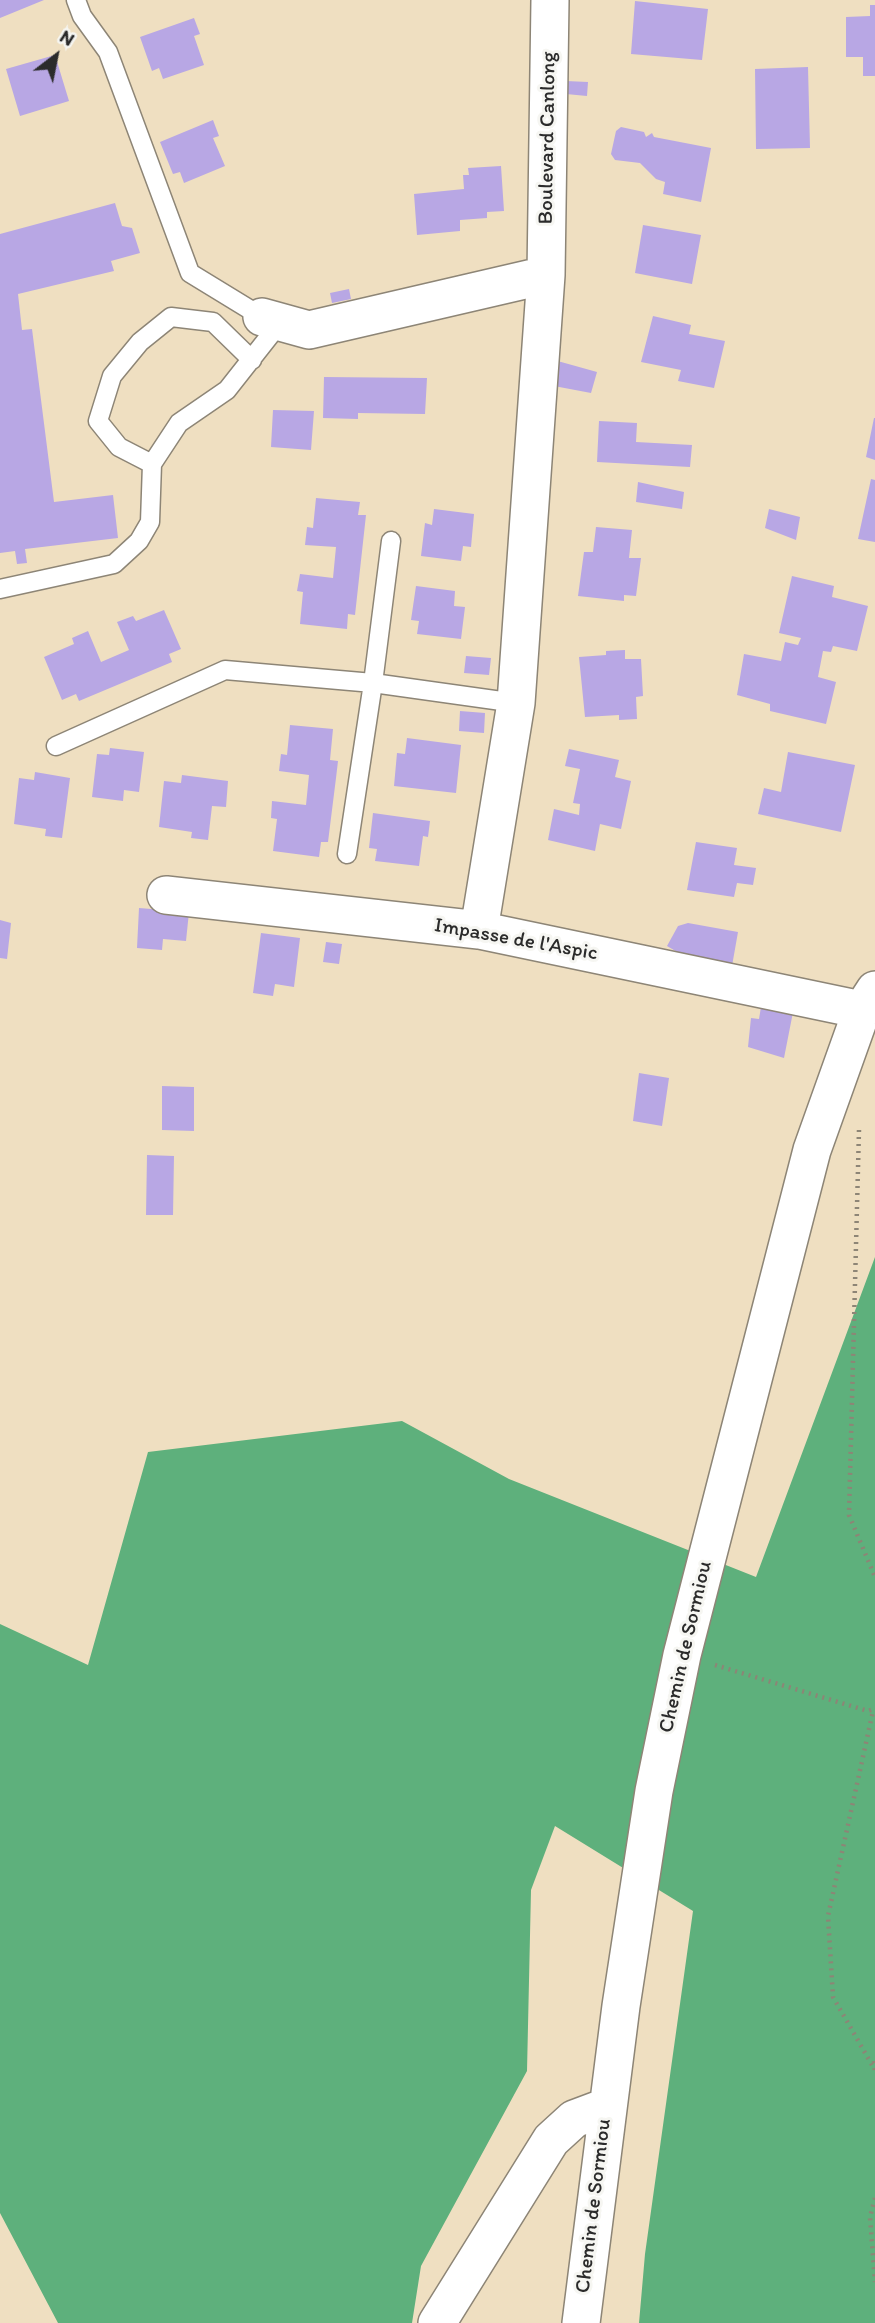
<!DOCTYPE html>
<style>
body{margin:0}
#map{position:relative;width:875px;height:2323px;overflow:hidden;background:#efdfc1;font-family:Itim,sans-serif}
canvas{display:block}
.north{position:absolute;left:21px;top:21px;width:70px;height:70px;-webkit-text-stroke:5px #f6f6f2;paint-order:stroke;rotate:32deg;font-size:19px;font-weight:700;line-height:28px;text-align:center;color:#2b2b2b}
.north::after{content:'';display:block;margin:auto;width:24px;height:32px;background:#2b2b2b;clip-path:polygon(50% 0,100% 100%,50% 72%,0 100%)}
</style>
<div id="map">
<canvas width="875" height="2323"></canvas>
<div class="north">N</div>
</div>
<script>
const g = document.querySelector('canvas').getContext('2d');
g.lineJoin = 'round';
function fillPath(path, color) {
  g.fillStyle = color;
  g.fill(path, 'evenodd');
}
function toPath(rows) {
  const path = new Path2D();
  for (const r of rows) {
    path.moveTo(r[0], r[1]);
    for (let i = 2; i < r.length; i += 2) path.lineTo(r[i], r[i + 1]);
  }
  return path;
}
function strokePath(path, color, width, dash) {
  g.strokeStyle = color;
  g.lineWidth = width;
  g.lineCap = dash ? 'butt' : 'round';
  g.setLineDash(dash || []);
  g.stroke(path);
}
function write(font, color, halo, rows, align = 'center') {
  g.font = font + ' Itim,sans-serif';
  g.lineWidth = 6;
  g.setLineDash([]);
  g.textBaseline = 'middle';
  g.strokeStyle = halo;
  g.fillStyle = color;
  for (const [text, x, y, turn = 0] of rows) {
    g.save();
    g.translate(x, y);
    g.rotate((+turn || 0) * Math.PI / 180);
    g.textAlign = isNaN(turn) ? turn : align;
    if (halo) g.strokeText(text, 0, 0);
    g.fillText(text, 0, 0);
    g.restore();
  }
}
fillPath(toPath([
 [875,1257,875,2323,639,2323,645,2254,693,1911,555,1826,531,1890,527,2071,421,2266,412,2323,58,2323,0,2213,0,1624,88,1665,148,1452,402,1421,509,1479,756,1577]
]), '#5eb07c');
fillPath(toPath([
 [0,0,44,0,0,18],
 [635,1,708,9,702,60,631,54],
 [870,5,875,5,875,76,863,76,863,57,846,57,846,17,870,16],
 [194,18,200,34,194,36,204,65,163,79,159,68,152,71,140,37],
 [55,55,69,101,20,116,6,69],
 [808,67,810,148,756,149,755,69],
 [566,81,588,82,587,96,566,94],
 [213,120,219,136,213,138,225,166,184,183,180,172,173,174,160,142],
 [621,127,644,132,646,137,652,133,654,137,711,148,701,202,663,194,665,182,656,179,640,163,615,160,611,154,616,131],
 [501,166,504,211,487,212,487,218,460,220,460,231,417,235,414,194,464,189,463,175,469,175,468,168],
 [115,203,122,226,132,228,140,253,111,261,114,271,18,294,22,330,32,329,54,502,113,495,118,538,25,549,27,563,17,564,15,551,0,553,0,234],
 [643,225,701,235,692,284,635,273],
 [349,289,351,299,332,303,330,293],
 [653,316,691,325,689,334,725,341,714,388,678,381,681,370,641,362],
 [554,360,597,372,591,393,554,386],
 [324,377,427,378,425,414,358,413,358,419,323,418],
 [273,410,314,411,311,450,271,447],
 [874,418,875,418,875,460,866,457],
 [599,421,637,423,636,442,692,445,690,467,597,462],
 [871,479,875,480,875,542,858,539],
 [638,482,684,492,682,509,636,502],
 [316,498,360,502,358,515,366,515,355,615,348,614,347,629,300,624,303,592,297,591,300,574,333,578,336,547,305,545,307,527,313,528],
 [434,509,474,514,471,547,463,546,461,561,421,556,425,523,432,525],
 [769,509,800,517,796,540,765,528],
 [596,527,632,530,629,558,641,558,636,596,624,595,624,601,578,596,584,552,593,552],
 [792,576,834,586,832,597,868,606,857,651,833,646,831,652,823,651,818,677,836,682,826,724,770,711,770,704,737,695,744,654,781,661,785,642,798,645,801,638,779,633],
 [416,586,455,591,454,606,465,607,461,639,417,634,419,621,411,620],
 [164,610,181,649,169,654,172,662,79,701,76,694,62,700,44,657,74,644,72,638,88,631,101,662,129,650,117,622,133,616,136,621],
 [625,650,625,659,641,659,643,696,636,697,637,719,619,720,619,715,585,717,579,657,606,655,606,651],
 [466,656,491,658,489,675,464,673],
 [460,711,485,713,484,733,459,731],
 [290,725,333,729,330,760,338,761,336,778,328,842,321,842,319,857,273,851,277,819,271,818,272,801,306,805,309,775,279,771,281,754,287,755],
 [407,738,461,745,456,793,394,786,397,753,405,754],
 [110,748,144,752,139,792,124,790,123,801,92,797,97,754,109,755],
 [569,749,619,760,615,777,631,781,621,829,600,824,595,851,548,840,554,809,579,815,580,804,573,803,580,769,565,766],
 [788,752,855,765,841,832,758,814,764,788,781,792],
 [35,772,70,778,62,838,45,836,46,829,14,824,19,778,34,780],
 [182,775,228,781,226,807,212,806,208,840,191,838,192,832,159,827,164,781,181,783],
 [373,813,430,821,428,837,423,836,419,866,375,861,377,849,369,848],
 [696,842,737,848,734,865,756,868,753,885,737,883,734,897,687,890],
 [139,908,189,912,186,941,163,939,162,950,137,948],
 [0,920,11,923,7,959,0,958],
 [688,923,738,932,732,966,684,956,667,946,678,926],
 [261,933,300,938,294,987,275,984,273,996,253,993],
 [326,942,342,944,339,964,323,962],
 [762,1001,794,1007,784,1058,748,1047,751,1018,759,1019],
 [639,1073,669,1078,662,1126,633,1121],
 [162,1086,194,1087,194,1131,162,1130],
 [147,1155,174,1156,173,1215,146,1215]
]), '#b8a7e4');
const service = toPath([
 [76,0,82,16,108,52,190,273,262,317],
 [152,464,119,447,98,421,112,376,140,342,171,317,213,322,252,360],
 [0,589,114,564,139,541,150,522,152,464,179,423,227,390,279,324],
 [56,746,225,670,373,683,516,703],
 [347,854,373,683,391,541]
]);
const minor = toPath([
 [262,317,309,330,546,275],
 [166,895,479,930,862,1010],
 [479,930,516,703,546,275,550,0],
 [437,2323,551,2140,574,2119,606,2107],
 [581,2323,621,2006,654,1791,682,1655,812,1150,862,1010,875,990]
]);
strokePath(service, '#8d8576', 21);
strokePath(minor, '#8d8576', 40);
strokePath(toPath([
 [859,1130,849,1515,875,1577],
 [715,1665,868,1711,874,1709],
 [874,2061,875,2074],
 [872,2065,833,1997,828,1916,873,1711],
 [875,2198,870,2217,875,2282]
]), '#8d8576', 4.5, [2, 5]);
strokePath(service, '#fff', 18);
strokePath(minor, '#fff', 37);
write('21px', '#2b2b2b', '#f6f6f2', [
 ["Boulevard Canlong",548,138,-89],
 ["Impasse de l'Aspic",516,940,10],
 ["Chemin de Sormiou",686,1647,-77],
 ["Chemin de Sormiou",594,2206,-83]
]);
</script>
